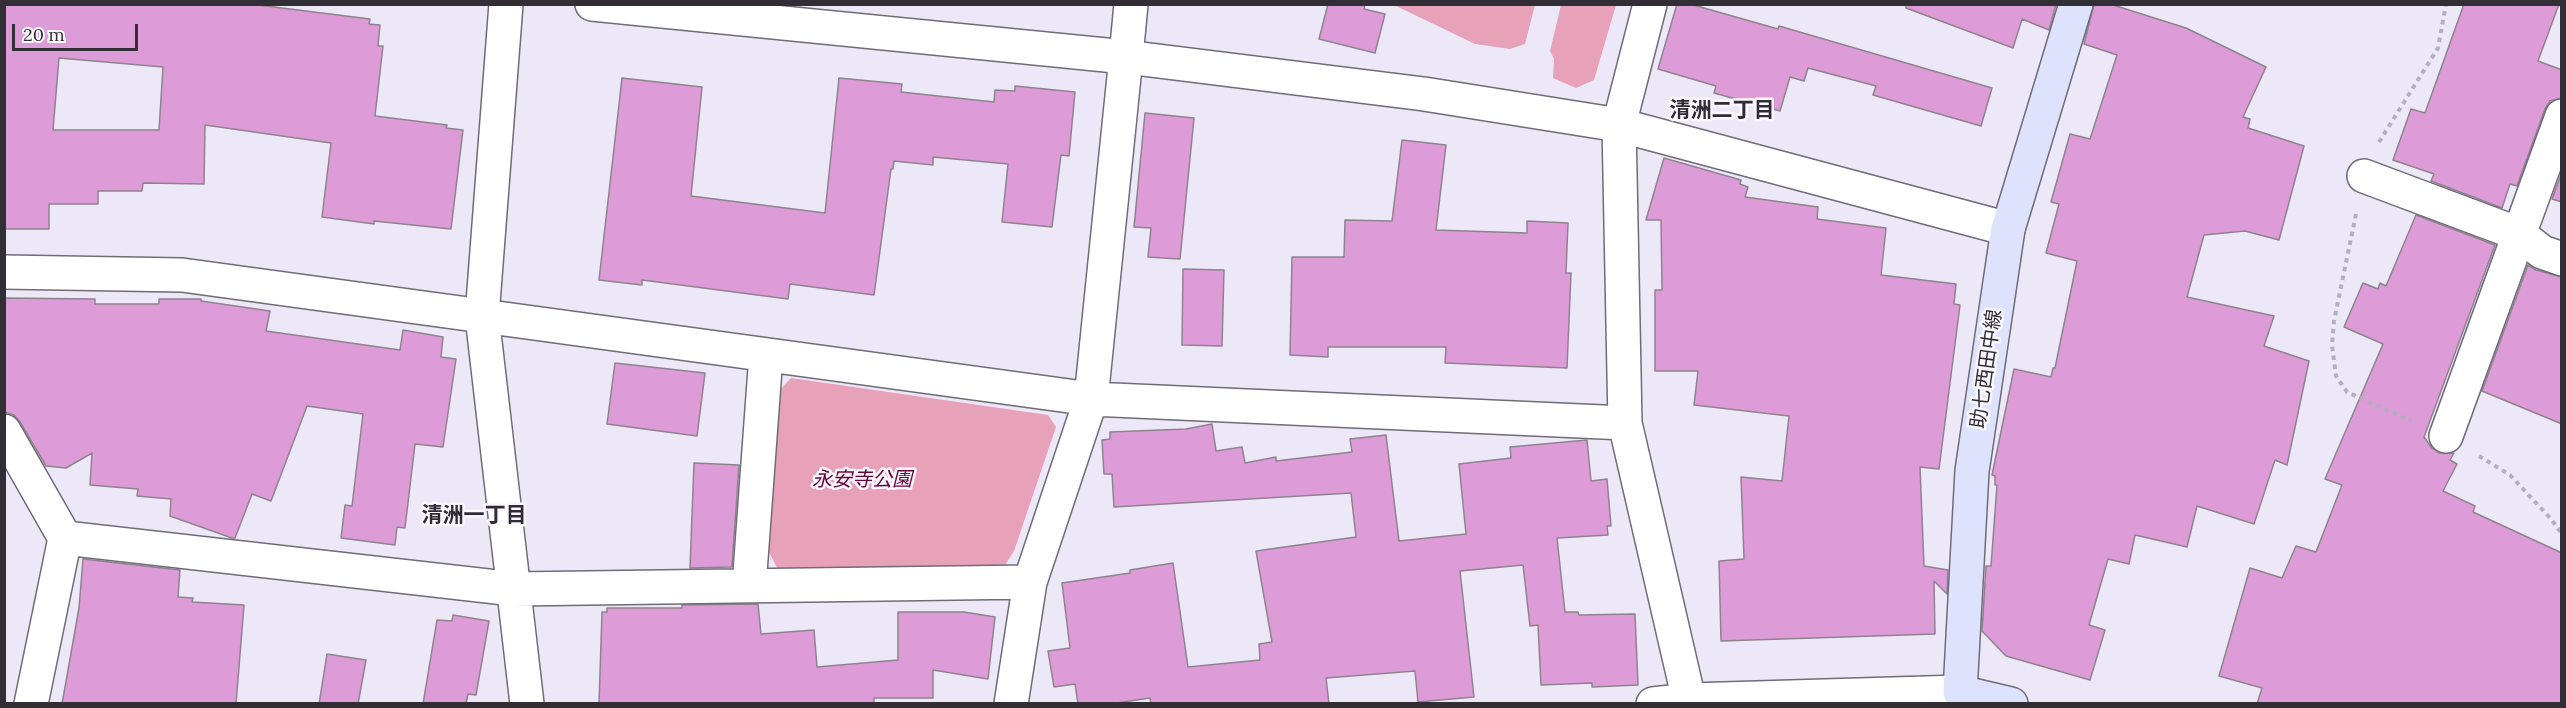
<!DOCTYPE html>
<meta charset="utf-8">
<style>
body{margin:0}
#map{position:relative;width:2566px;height:708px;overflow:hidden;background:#ede8f7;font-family:Lora,serif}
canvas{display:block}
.frame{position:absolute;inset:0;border:6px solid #312f35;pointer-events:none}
.scale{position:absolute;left:12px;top:24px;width:126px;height:27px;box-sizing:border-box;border:3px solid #312f35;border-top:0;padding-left:8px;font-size:18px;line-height:21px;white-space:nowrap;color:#312f35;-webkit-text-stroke:4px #f9f7fd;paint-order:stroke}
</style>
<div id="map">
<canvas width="2566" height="708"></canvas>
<div class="frame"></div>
<div class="scale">20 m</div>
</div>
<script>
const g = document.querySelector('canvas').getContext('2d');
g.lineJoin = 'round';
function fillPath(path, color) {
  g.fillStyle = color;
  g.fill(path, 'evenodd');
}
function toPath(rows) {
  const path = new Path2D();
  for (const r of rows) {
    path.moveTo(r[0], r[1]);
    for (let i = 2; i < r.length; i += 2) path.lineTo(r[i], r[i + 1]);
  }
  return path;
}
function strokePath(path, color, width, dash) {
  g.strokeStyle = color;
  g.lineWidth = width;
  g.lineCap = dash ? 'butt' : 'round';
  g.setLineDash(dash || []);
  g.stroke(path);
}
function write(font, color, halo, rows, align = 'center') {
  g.font = font + ' Lora,"Noto Sans JP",serif';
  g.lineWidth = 5;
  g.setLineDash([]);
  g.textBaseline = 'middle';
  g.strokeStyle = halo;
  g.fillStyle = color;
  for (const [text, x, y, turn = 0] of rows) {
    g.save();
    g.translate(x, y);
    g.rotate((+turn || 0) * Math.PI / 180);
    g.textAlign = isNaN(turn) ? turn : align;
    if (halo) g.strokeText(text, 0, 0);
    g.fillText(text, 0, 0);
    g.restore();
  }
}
fillPath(toPath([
 [1394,5,1535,5,1525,44,1510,49,1475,44],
 [1561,5,1616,5,1594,80,1576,88,1553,78,1554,59,1550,51],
 [791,378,1048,415,1056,427,1014,551,1003,568,779,572,767,548,777,393]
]), '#e7a1b9');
const building = toPath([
 [4,4,250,4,370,19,369,24,380,25,378,46,383,46,375,116,447,125,446,128,463,130,451,229,374,221,374,224,322,217,331,143,205,125,204,184,143,183,142,191,98,191,98,204,49,204,49,229,4,229,4,4],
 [59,58,163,67,159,130,53,130,59,58],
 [1328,4,1365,4,1364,9,1385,14,1375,53,1319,39,1328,4],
 [1677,4,1690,4,1778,29,1779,26,1992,88,1981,126,1873,95,1876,86,1808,68,1804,81,1790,77,1780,111,1714,93,1716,86,1658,69,1677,4],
 [1906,4,2056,4,2049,30,2022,19,2013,48,1906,8,1906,4],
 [2094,4,2110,4,2186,28,2266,67,2243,117,2250,119,2248,128,2304,146,2279,240,2245,231,2204,235,2187,297,2274,316,2264,346,2309,361,2287,465,2275,460,2254,524,2197,506,2187,547,2135,535,2129,564,2108,559,2089,625,2105,630,2090,680,2006,656,1982,631,1986,566,1991,566,1997,485,1995,485,1995,476,1992,475,2014,369,2051,377,2053,368,2055,368,2077,261,2046,253,2059,204,2051,202,2070,134,2090,139,2117,55,2084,44,2094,4],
 [2464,4,2559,4,2538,61,2562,70,2562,98,2550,101,2545,109,2517,186,2510,184,2502,208,2431,181,2434,174,2393,160,2411,109,2425,113,2464,4],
 [622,78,702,87,691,196,825,213,839,78,902,84,901,92,994,102,995,90,1015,91,1015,86,1075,92,1069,156,1061,155,1052,227,1002,222,1008,164,933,157,933,165,894,161,893,169,891,169,874,295,790,284,788,299,642,280,642,285,599,280,622,78],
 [1145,113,1194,118,1180,259,1148,257,1151,228,1134,227,1145,113],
 [1402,140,1446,145,1436,230,1527,233,1527,221,1568,223,1566,273,1571,273,1567,368,1445,363,1446,347,1328,347,1328,357,1290,355,1292,257,1344,257,1345,220,1392,221,1402,140],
 [1664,158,1741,180,1740,184,1748,187,1745,197,1818,207,1817,219,1886,228,1881,275,1956,284,1954,304,1960,305,1939,469,1920,467,1924,566,1948,570,1947,594,1934,581,1935,634,1721,641,1719,561,1744,559,1741,477,1782,481,1789,416,1694,405,1698,371,1655,371,1655,290,1662,290,1661,220,1646,220,1664,158],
 [2562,172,2562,202,2552,199,2562,172],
 [2416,215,2495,245,2424,437,2432,448,2439,453,2454,453,2450,460,2457,464,2443,491,2475,506,2473,512,2562,553,2562,704,2257,704,2262,688,2219,676,2250,568,2282,578,2296,546,2316,552,2342,485,2325,479,2383,344,2344,327,2363,283,2378,289,2380,283,2386,286,2416,215],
 [2528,265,2536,270,2562,277,2562,424,2482,391,2528,265],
 [1183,269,1224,270,1222,346,1182,345,1183,269],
 [4,298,95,299,95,304,159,304,159,299,201,299,201,301,270,311,266,331,400,350,403,330,443,337,441,357,456,359,443,447,415,444,405,528,397,527,395,545,341,538,345,505,352,506,363,414,307,406,271,501,252,494,235,538,232,538,170,516,171,499,137,496,138,489,90,485,92,453,66,468,46,466,20,422,14,415,4,412,4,298],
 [615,363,705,373,697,436,607,424,615,363],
 [1212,424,1216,451,1242,447,1245,463,1276,457,1276,461,1352,452,1350,439,1386,435,1399,541,1466,534,1459,464,1511,458,1510,447,1587,440,1591,481,1607,479,1611,526,1607,526,1608,535,1557,538,1565,612,1578,612,1579,615,1635,614,1638,685,1592,687,1592,683,1541,685,1538,625,1530,626,1523,565,1460,571,1474,697,1418,702,1415,671,1326,678,1329,704,1151,704,1150,698,1110,704,1078,704,1075,684,1054,687,1048,651,1070,648,1062,583,1130,573,1130,570,1173,563,1188,667,1260,660,1259,644,1272,642,1256,551,1356,537,1351,493,1114,507,1112,474,1104,474,1102,440,1110,439,1110,432,1186,429,1212,424],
 [694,463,739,465,732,567,690,568,694,463],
 [83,559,180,570,178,597,193,598,192,602,244,605,236,704,62,704,79,608,83,559],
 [758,604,761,634,814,630,817,667,898,660,898,612,964,612,995,617,988,679,933,670,933,698,874,698,874,704,599,704,602,612,607,612,607,608,682,608,682,605,758,604],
 [453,615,489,621,476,695,468,694,466,704,423,704,437,620,452,621,453,615],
 [327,654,366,660,358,704,319,704,327,654]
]);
fillPath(building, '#dd9cd8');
strokePath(building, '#8e838d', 1.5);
const minor = toPath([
 [506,4,482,316,527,704],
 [1650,4,1619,125,1625,423,1689,700],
 [2364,176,2519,234,2542,252,2562,259],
 [4,272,182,275,1091,399,1625,423],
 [4,431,65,538,31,704],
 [2446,436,2562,116],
 [65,538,514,589,1030,582],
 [749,586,766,355],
 [1011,704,1030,582,1091,399,1126,57],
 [1653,704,1689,700,1960,692]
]);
const tertiary = toPath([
 [592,4,1126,57,1424,94,1619,125,2008,229],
 [1126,57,1131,4]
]);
const secondary = toPath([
 [2011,704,1960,692,1972,471,2008,229,2076,4]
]);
strokePath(minor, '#6f6b77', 36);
strokePath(tertiary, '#6f6b77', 36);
strokePath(secondary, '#6f6b77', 36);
strokePath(toPath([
 [2379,142,2438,48,2446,4],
 [2356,214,2334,321,2332,345,2336,376,2347,392,2411,421],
 [2479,456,2510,475,2551,519,2562,534]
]), '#b3afbb', 4, [4.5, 4.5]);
strokePath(minor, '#fff', 33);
strokePath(tertiary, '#fff', 33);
strokePath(secondary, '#dee3fd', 33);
write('20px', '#312f35', '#f9f7fd', [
 ["助七西田中線",1987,369,-82]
]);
write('italic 20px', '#690039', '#f9f7fd', [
 ["永安寺公園",862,480]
]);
write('bold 21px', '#302c37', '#f9f7fd', [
 ["清洲二丁目",1722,111],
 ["清洲一丁目",474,516]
]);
</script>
